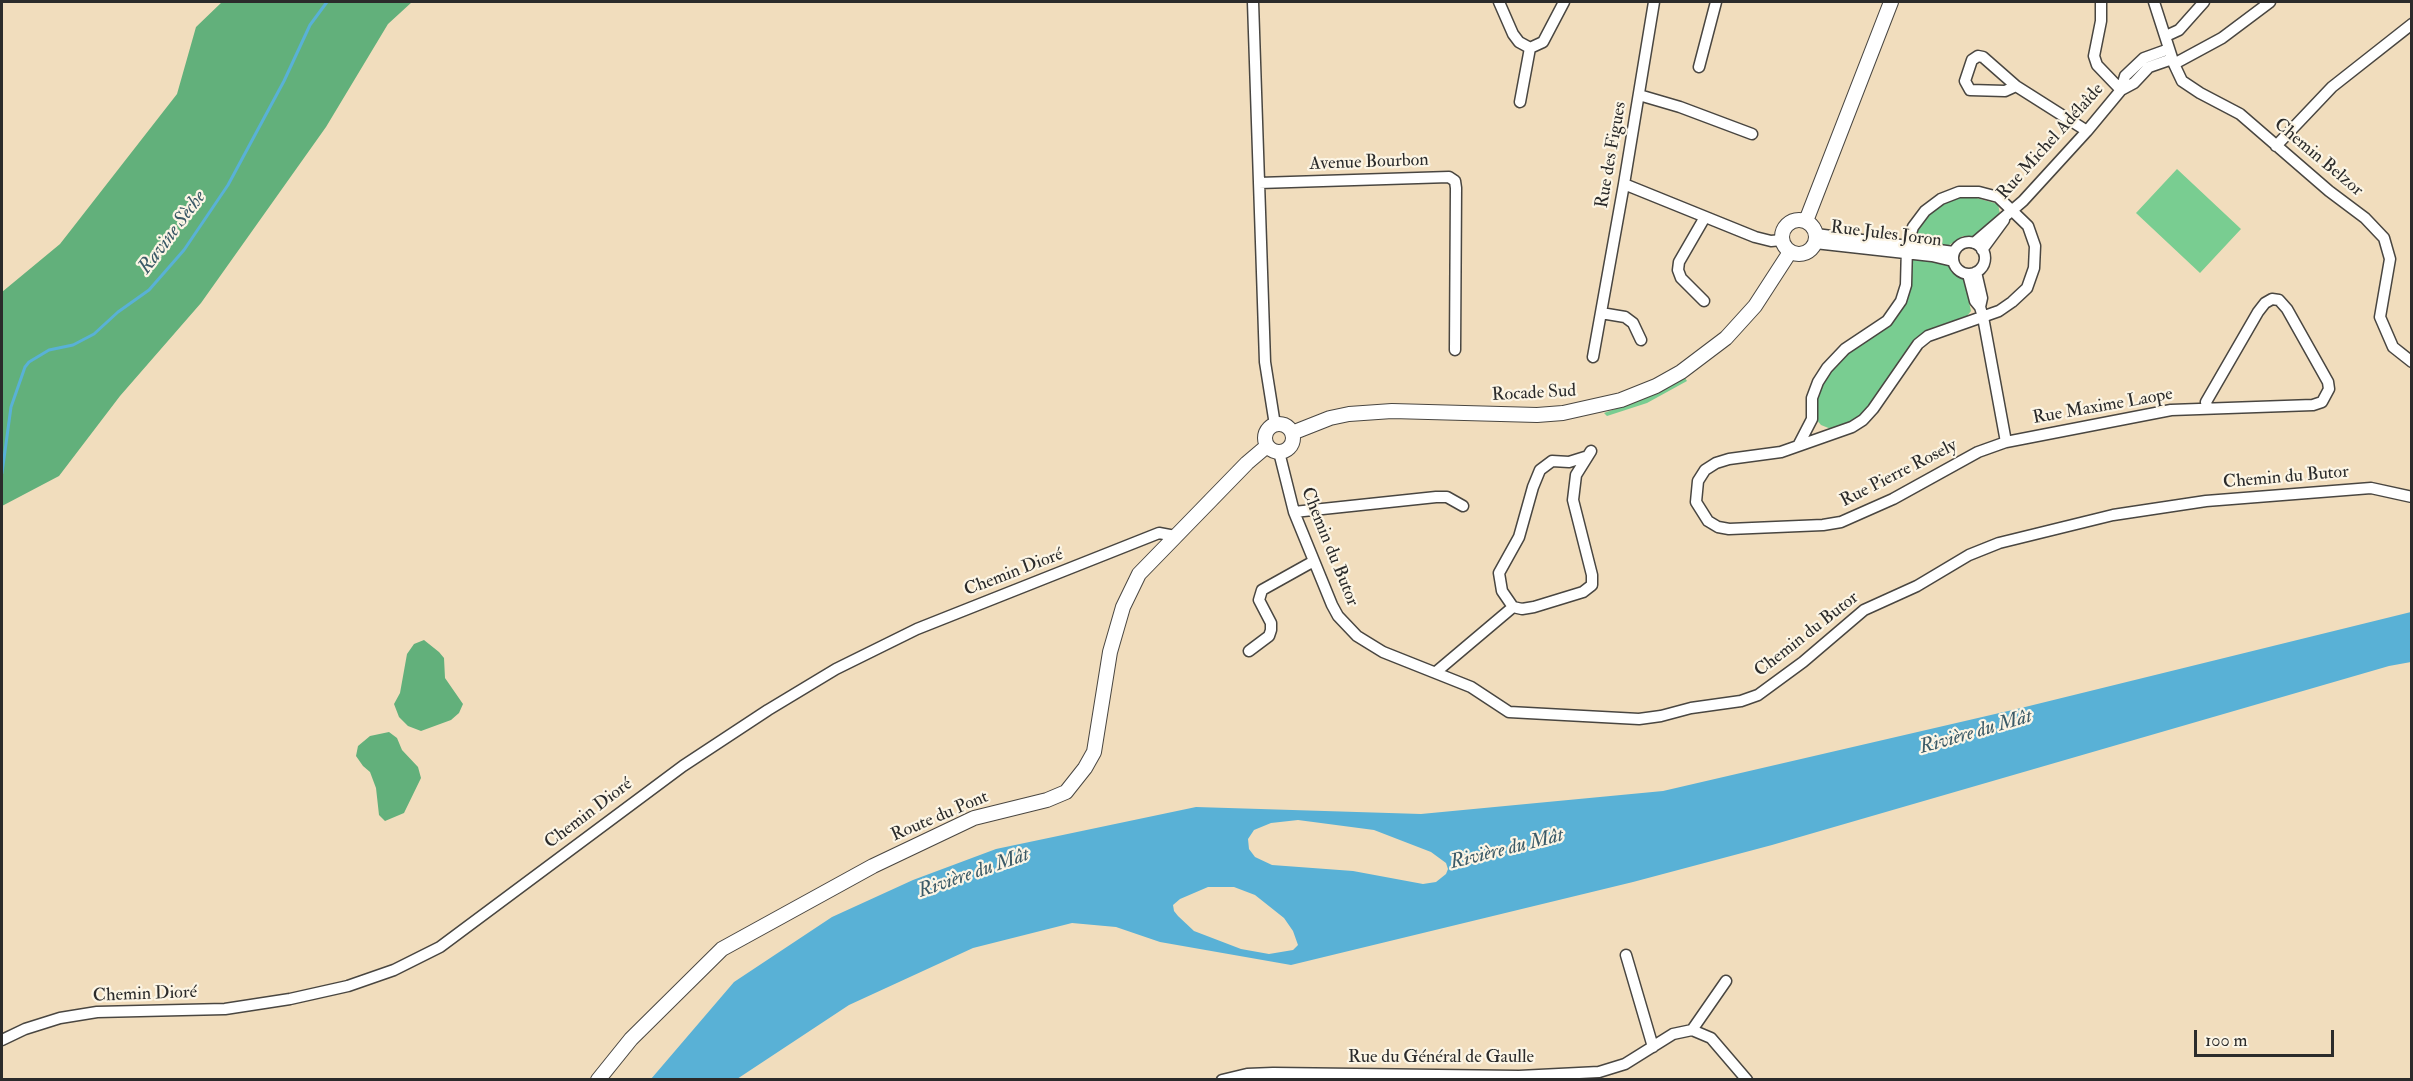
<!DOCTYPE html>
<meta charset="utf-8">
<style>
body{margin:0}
#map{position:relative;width:2413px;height:1081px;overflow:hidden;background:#f1ddbd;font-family:"IM FELL Double Pica",serif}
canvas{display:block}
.frame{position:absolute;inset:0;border:3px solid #2b2b2b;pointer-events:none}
.scale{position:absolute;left:2194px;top:1030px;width:140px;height:27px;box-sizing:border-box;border:3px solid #2b2b2b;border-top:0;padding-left:8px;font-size:18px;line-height:21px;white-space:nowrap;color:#2b2b2b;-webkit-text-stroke:4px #fcf5e5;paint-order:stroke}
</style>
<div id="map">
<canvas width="2413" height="1081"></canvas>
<div class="frame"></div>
<div class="scale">100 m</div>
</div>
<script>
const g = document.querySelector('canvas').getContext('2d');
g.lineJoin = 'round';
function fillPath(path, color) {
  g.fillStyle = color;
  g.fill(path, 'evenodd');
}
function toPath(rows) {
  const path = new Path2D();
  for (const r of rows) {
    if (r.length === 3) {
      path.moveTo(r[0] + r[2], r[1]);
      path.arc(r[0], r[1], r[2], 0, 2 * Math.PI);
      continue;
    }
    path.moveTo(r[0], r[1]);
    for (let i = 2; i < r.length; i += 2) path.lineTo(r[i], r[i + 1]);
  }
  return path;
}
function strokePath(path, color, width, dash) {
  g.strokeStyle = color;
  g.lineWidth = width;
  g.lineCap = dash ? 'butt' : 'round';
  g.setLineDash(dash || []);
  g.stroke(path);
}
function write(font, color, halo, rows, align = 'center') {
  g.font = font + ' "IM FELL Double Pica",serif';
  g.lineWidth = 4.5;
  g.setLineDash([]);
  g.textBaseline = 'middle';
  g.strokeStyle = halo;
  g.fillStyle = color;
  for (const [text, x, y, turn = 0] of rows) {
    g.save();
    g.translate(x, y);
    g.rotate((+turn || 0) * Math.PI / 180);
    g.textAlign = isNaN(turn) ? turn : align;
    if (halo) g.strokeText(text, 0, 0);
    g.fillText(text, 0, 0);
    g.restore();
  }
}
fillPath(toPath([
 [2177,169,2241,229,2200,273,2136,213],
 [1960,197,1973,197,1998,204,2000,214,1981,234,1976,237,1963,236,1946,247,1915,242,1913,236,1927,216,1946,200],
 [1913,257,1945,262,1952,270,1964,279,1971,311,1967,316,1935,327,1920,337,1857,422,1842,428,1831,429,1821,425,1816,419,1815,401,1826,376,1845,352,1897,315,1909,261],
 [1685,378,1687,381,1647,403,1607,416,1604,413,1645,398]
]), '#79cd91');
fillPath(toPath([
 [222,2,412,2,388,24,326,127,201,303,120,396,59,476,2,506,2,292,60,244,177,94,196,27],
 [424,640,439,652,444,658,445,678,463,704,459,713,451,720,421,731,408,726,399,717,394,704,400,693,407,654,414,644],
 [389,732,397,738,402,750,418,767,421,778,404,813,385,821,379,815,376,788,370,772,363,766,356,756,358,746,370,736]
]), '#62b07b');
fillPath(toPath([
 [2411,612,2411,662,2389,666,1772,845,1633,882,1291,965,1160,942,1116,927,1072,923,973,948,849,1005,737,1079,651,1079,734,982,832,917,913,880,996,849,1196,807,1421,814,1663,791,2021,708],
 [1298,820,1374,830,1431,852,1446,863,1448,869,1446,874,1436,882,1423,884,1353,871,1272,865,1255,857,1249,849,1248,839,1254,830,1271,823],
 [1208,887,1234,887,1255,895,1284,918,1293,931,1298,945,1293,950,1269,954,1241,949,1194,931,1178,916,1174,911,1173,905,1180,899]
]), '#59b1d6');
strokePath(toPath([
 [2,473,11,407,25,367,29,362,49,350,73,345,94,334,118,312,149,290,184,250,228,185,284,81,310,25,327,2]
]), '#59b1d6', 3);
const minor = toPath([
 [1253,2,1265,362,1275,425],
 [1499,2,1513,34,1519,42,1530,48,1543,42,1564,2],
 [2101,2,2101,21,2094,56,2097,65,2121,90],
 [2154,2,2174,64,2182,81,2200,93,2240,114,2329,191,2365,218,2384,238,2390,259,2380,317,2393,347,2412,362],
 [2166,36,2179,30,2204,2],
 [2174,64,2222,38,2270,2],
 [1699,67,1716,2],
 [2016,86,2005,91,1970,90,1965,81,1972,60,1978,56,1983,57,2016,86,2087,131],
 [2121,90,2125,76,2144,58,2169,49],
 [1639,95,1680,107,1752,134],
 [1520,102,1530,48],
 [2276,146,2332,87,2412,24],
 [1259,183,1449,177,1455,181,1456,188,1455,350],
 [1624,184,1755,237,1771,241,1782,240],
 [1816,234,1954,252],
 [1969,258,16],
 [1815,243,1932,256,1953,261],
 [1974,243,2023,201,2087,131,2121,90,2134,83,2149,67,2172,59],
 [1982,250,2004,220],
 [1976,272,1982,298,1980,307],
 [1968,274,1975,301,1980,307,1983,317,2006,442],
 [1704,301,1681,278,1678,270,1679,262,1705,217],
 [1601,313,1625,317,1633,323,1641,340],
 [1593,357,1624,184,1654,2],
 [1798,446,1812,419,1812,398,1818,382,1827,368,1845,349,1887,321,1901,301,1906,285,1907,246,1913,227,1925,211,1941,199,1959,192,1979,192,1998,197,2028,226,2035,246,2034,268,2027,288,2012,302,1999,311,1928,336,1918,344,1873,409,1863,420,1852,427,1781,452,1729,459,1716,463,1705,470,1698,481,1696,502,1708,521,1718,527,1729,529,1823,525,1841,522,1893,499,1978,452,2006,442,2171,410,2313,405,2322,402,2329,389,2328,382,2287,309,2279,300,2272,299,2265,303,2258,312,2206,402,2207,407],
 [1279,452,1294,512,1332,605,1338,616,1357,636,1383,652,1471,687,1509,712,1639,719,1661,716,1691,708,1741,701,1758,695,1803,662,1864,610,1917,586,1969,555,1999,543,2113,515,2206,501,2371,488,2412,497],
 [1585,457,1569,462,1552,461,1540,470,1533,487,1519,537,1499,573,1502,591,1513,607,1522,609,1534,607,1583,592,1592,585,1592,575,1573,500,1576,475,1591,451],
 [1294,512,1436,497,1447,497,1463,506],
 [1249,651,1269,636,1271,630,1271,623,1259,600,1262,590,1314,561],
 [1436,672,1513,607],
 [1626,955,1653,1047],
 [1692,1030,1726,981],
 [2,1040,25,1029,60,1018,97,1012,225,1009,290,999,348,986,394,970,440,947,683,766,768,710,836,669,917,629,1159,533,1175,536],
 [1222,1080,1247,1074,1273,1073,1519,1076,1599,1072,1625,1064,1673,1034,1692,1030,1711,1038,1747,1080]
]);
const major = toPath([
 [1799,237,17],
 [1806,221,1891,2],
 [1279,438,14],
 [1292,433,1330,418,1349,414,1392,411,1537,415,1563,413,1621,400,1656,386,1681,372,1726,338,1755,306,1790,252],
 [598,1080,631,1039,722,949,873,866,974,818,1047,800,1066,792,1085,768,1094,752,1110,652,1123,607,1139,574,1247,463,1267,446]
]);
strokePath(minor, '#494641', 13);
strokePath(major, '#494641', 16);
strokePath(minor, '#fff', 10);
strokePath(major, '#fff', 14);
write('18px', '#2b2b2b', '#fcf5e5', [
 ["Rue Michel Adélaîde",2051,142,-48],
 ["Rue des Figues",1612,155,-80],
 ["Chemin Belzor",2318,158,40],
 ["Avenue Bourbon",1369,163,-2],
 ["Rue Jules Joron",1886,235,7],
 ["Rocade Sud",1534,394,-3],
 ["Rue Maxime Laope",2103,407,-10],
 ["Rue Pierre Rosely",1899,474,-27],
 ["Chemin du Butor",2286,478,-5],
 ["Chemin du Butor",1329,547,68],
 ["Chemin Dioré",1014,573,-21],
 ["Chemin du Butor",1807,635,-38],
 ["Chemin Dioré",589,814,-37],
 ["Route du Pont",940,817,-23],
 ["Chemin Dioré",145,995,-2],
 ["Rue du Général de Gaulle",1441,1058]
]);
write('italic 20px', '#3b5a67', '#fcf5e5', [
 ["Ravine Sèche",173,233,-53],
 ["Rivière du Mât",1976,733,-16],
 ["Rivière du Mât",1507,850,-14],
 ["Rivière du Mât",974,874,-19]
]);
</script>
